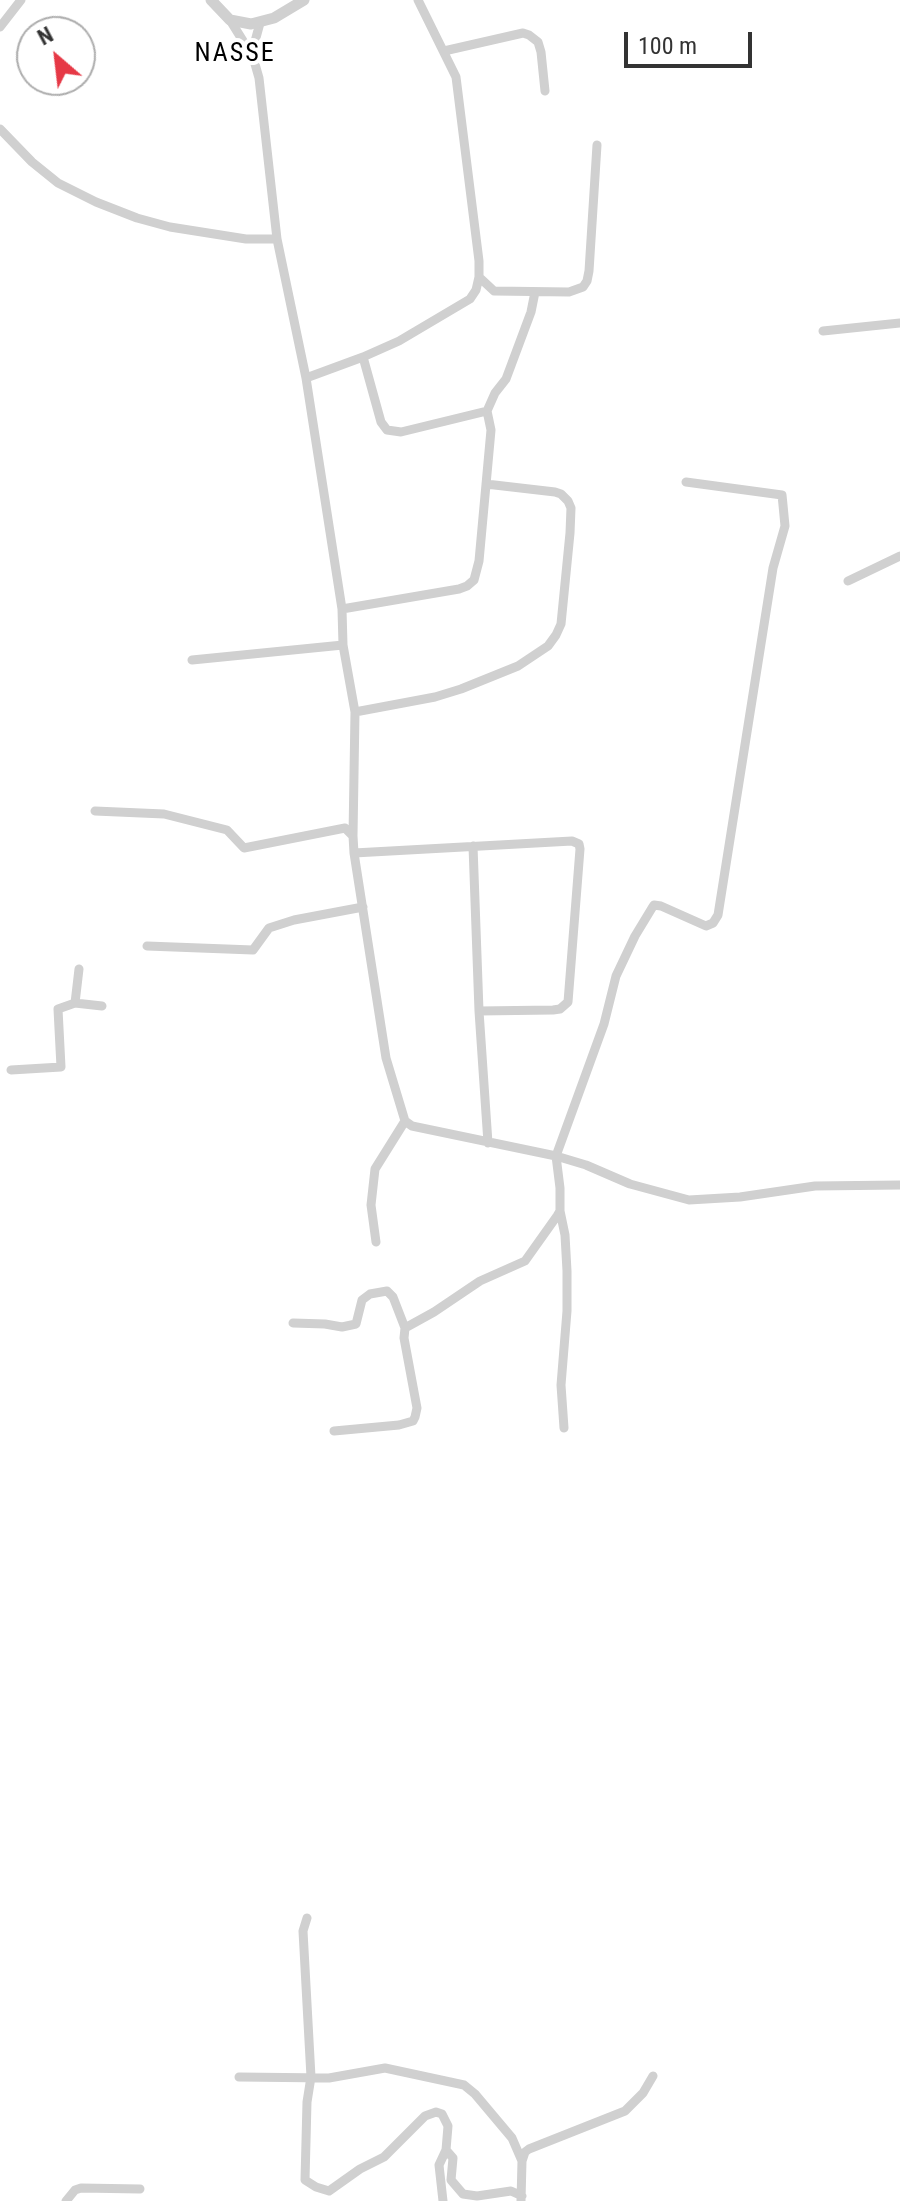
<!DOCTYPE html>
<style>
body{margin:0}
#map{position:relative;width:900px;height:2201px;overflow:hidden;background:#fff;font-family:"Roboto Condensed",sans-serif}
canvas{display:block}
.north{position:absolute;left:16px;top:16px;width:80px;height:80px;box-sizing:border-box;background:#fff;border:2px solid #adadad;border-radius:50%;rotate:332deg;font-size:22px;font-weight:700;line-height:32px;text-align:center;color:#333}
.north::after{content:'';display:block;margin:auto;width:28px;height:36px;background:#e63946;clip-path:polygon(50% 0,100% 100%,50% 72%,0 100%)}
.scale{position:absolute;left:624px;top:32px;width:128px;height:36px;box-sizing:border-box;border:4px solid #333;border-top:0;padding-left:10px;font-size:24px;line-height:28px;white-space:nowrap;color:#333;-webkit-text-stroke:6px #fff;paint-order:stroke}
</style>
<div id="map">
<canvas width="900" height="2201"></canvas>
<div class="north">N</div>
<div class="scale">100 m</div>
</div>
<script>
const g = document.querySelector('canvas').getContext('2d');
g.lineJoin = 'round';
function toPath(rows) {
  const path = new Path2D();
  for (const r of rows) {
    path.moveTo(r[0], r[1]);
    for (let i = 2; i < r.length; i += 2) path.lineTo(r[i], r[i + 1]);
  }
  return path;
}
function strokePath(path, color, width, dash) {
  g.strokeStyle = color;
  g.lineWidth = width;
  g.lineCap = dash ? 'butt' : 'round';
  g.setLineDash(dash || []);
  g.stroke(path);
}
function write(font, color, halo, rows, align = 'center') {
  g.font = font + ' "Roboto Condensed",sans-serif';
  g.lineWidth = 8;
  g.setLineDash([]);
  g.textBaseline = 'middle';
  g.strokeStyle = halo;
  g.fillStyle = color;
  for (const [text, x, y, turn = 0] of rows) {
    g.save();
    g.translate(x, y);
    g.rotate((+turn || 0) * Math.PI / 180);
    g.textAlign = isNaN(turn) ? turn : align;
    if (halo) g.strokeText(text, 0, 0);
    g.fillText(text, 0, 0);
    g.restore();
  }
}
strokePath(toPath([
 [230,20,253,57,259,78,277,239,306,378,342,609,343,645,355,712,353,836,354,853,386,1058,405,1121,412,1126,556,1156,586,1165,630,1184,689,1200,740,1197,815,1186,900,1185],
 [0,27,21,0],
 [444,51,523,33,529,35,538,42,541,52,545,91],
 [253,57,254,45,260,23],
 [0,129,32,162,58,183,96,202,137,218,170,227,246,239,277,239],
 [479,277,494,291,569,292,583,287,587,281,589,271,597,145],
 [823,331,900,323],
 [363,357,381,422,387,430,401,432,487,411],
 [306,378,363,357,399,341,470,299,476,290,479,277,479,261,456,77,418,0],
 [848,581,900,556],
 [342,609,459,589,467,586,474,580,479,561,491,430,487,411,495,393,506,379,531,312,535,292],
 [192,660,343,645],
 [355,712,435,697,461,689,518,666,548,646,556,635,561,624,570,533,571,508,568,501,561,494,555,492,486,484],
 [95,811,164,814,227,830,244,848,345,828,353,836],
 [473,846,479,1011,488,1143],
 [354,853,572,841,579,844,580,849,568,1002,560,1009,553,1010,479,1011],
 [147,946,253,950,269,928,294,920,363,907],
 [75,1003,79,969],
 [11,1070,61,1067,58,1009,75,1003,102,1006],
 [560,1211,565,1235,567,1271,567,1311,561,1385,564,1428],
 [376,1242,371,1205,375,1169,405,1121],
 [293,1323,325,1324,342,1327,356,1324,362,1300,370,1294,387,1291,393,1297,405,1328,404,1338,417,1408,415,1417,413,1421,399,1425,334,1431],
 [405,1328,434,1312,480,1281,525,1261,557,1216,560,1211,560,1188,556,1156,604,1024,616,976,635,936,652,908,654,905,661,906,706,926,713,923,718,915,773,568,785,526,783,505,782,495,686,482],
 [307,1918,303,1931,311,2077,307,2102,305,2180,316,2187,329,2191,360,2169,384,2157,425,2116,436,2112,442,2114,448,2126,446,2150,439,2165,443,2201],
 [239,2077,329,2078,385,2068,464,2085,475,2094,512,2138,522,2161,521,2201],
 [446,2150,453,2158,451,2180,463,2194,477,2196,511,2191,522,2196],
 [522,2161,525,2152,529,2149,625,2111,643,2093,653,2076],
 [66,2201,75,2190,81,2188,140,2189]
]), '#d0d0d0', 9);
strokePath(toPath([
 [211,0,230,20,251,24,274,18,304,0]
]), '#d0d0d0', 11);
g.letterSpacing = '2px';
write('26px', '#000', '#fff', [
 ["NASSE",235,54]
]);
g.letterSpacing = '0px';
</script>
